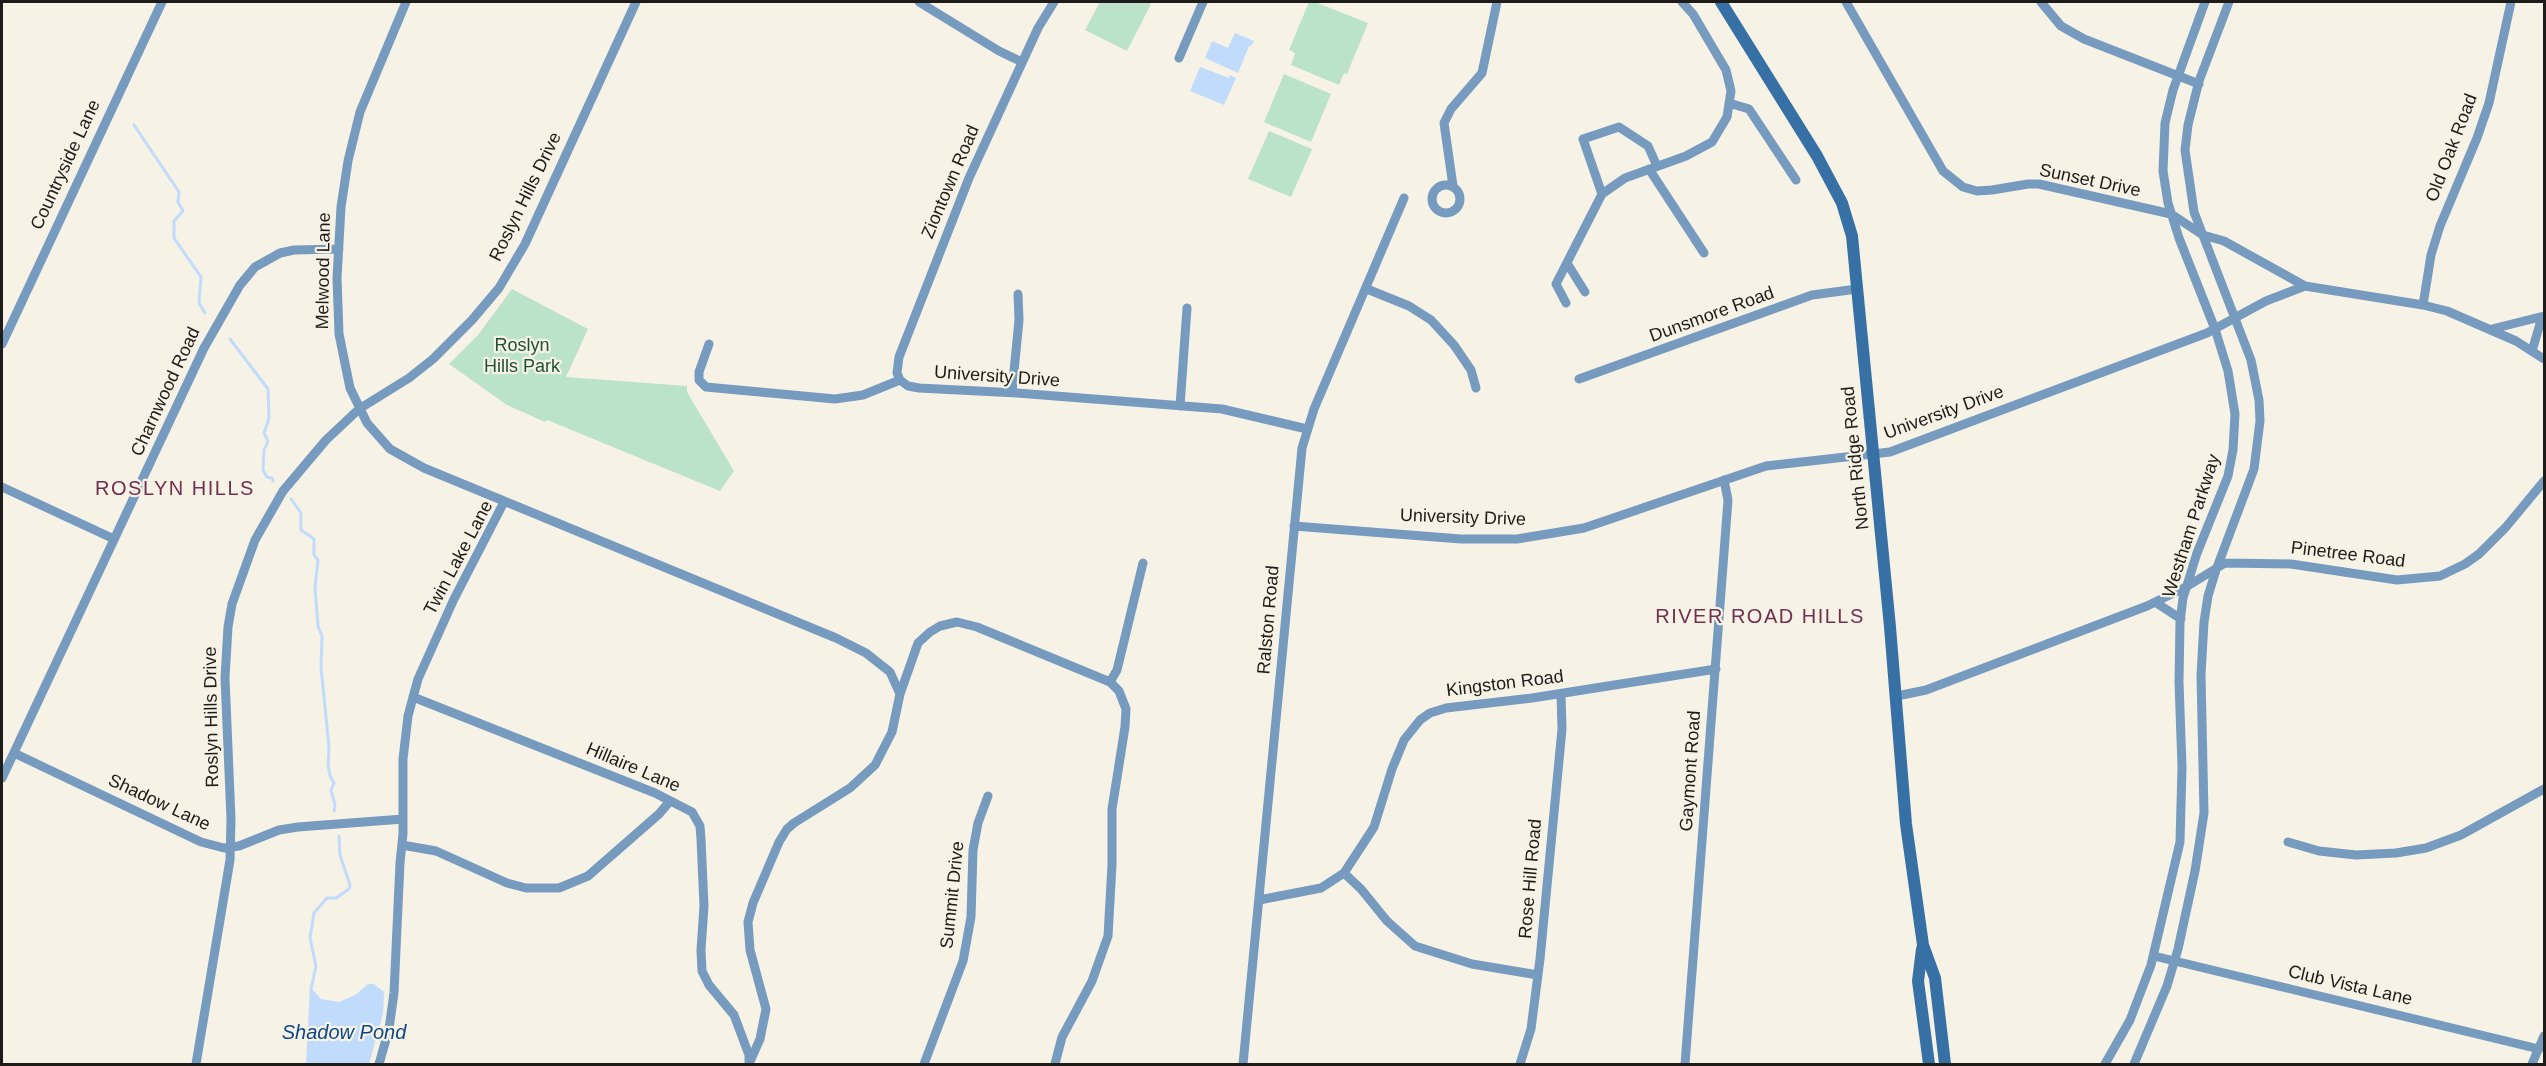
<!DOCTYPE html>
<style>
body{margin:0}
#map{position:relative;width:2546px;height:1066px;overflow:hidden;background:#f6f2e5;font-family:Arial,sans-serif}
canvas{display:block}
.frame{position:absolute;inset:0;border:3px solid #1e1c18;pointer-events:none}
</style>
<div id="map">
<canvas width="2546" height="1066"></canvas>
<div class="frame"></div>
</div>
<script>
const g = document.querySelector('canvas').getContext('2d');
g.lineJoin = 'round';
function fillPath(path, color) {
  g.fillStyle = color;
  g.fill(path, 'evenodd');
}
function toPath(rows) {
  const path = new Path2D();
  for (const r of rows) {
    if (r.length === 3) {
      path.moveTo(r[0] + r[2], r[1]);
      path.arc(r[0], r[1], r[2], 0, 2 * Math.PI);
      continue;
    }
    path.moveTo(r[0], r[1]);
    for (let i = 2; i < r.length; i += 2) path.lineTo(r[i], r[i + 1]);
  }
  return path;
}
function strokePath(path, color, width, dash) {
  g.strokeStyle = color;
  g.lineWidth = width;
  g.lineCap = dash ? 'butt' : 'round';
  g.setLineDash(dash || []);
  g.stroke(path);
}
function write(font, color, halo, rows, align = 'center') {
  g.font = font + ' Arial,sans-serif';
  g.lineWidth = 4.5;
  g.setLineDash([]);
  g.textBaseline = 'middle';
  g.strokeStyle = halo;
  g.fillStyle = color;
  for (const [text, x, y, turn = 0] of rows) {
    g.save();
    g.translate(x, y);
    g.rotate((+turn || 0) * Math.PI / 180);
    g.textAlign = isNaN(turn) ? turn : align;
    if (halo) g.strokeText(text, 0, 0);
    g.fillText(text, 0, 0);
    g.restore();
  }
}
fillPath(toPath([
 [1100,2,1146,2,1151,4,1127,51,1085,30],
 [1309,2,1315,2,1368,23,1347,74,1344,73,1339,85,1291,65,1295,53,1289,50],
 [1284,74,1331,94,1311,142,1264,122],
 [1269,131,1312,149,1291,197,1248,179],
 [512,289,588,329,566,377,687,386,687,392,734,471,720,491,547,420,545,422,507,405,449,364,478,335]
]), '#bbe3ca');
fillPath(toPath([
 [1235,33,1254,41,1251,46,1249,46,1238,73,1205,58,1212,41,1228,48],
 [1200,67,1229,78,1230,75,1236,78,1224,105,1190,91],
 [368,984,374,984,384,992,383,1014,369,1064,306,1064,310,987,321,999,339,1002,355,995]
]), '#c1dbfc');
strokePath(toPath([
 [134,125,179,192,178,202,183,211,174,221,174,238,201,277,199,303,205,313],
 [230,339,268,389,269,418,264,433,268,441,264,450,263,470,267,477,272,478,273,481],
 [291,499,301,513,301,530,314,539,314,555,318,560,315,588,318,626,322,636,321,667,329,747,328,765,330,776,334,783,331,790,335,805,334,811],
 [311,989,316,966,310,938,314,913,327,898,336,898,349,889,350,885,340,855,339,836]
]), '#c1dbfc', 3);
strokePath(toPath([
 [406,2,360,112,348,161,341,207,337,278,339,334,350,388,367,423,390,449,424,468,836,638,866,653,890,672,900,694],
 [919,2,999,51,1022,62],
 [1846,2,1943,171,1963,187,1977,191,1992,190,2028,184,2039,184,2171,214,2203,235,2224,241,2305,286],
 [2041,2,2061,26,2084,39,2199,84],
 [1179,58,1203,2],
 [1729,103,1749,109,1796,180],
 [1649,169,1704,253],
 [1446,199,14],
 [1453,186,1444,123,1451,109,1482,73,1497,2],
 [1602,194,1583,139,1619,127,1648,146,1657,166],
 [1567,263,1585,292],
 [1367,289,1409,306,1431,320,1454,345,1471,370,1476,388],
 [1566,303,1556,284,1602,194,1625,178,1686,156,1712,142,1727,117,1731,91,1726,70,1693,14,1682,2],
 [2423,305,2431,255,2440,226,2477,138,2489,103,2511,2],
 [2492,329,2544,316],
 [2,344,162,2],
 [709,344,699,372,699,380,706,387,835,399,863,395,900,380],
 [2532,351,2542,317],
 [1579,379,1812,295,1857,289],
 [900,380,908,386,919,388,1017,393,1222,409,1307,429],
 [900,380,897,373,899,357,969,178,1038,28,1054,2],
 [1012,392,1019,320,1018,294],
 [1180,406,1187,308],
 [2,487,114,539],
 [1294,526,1461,539,1517,539,1584,528,1766,466,1890,452,2207,333,2266,301,2305,286,2423,305,2447,311,2516,341,2544,359],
 [2155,602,2181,619],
 [1110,682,1117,670,1143,563],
 [1897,696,1926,690,2147,606,2186,587,2225,563,2291,564,2397,580,2440,576,2465,564,2479,554,2506,527,2544,481],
 [413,697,655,793,692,812,700,826,701,839,704,906,701,950,702,971,709,985,734,1015,749,1055,749,1062],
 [14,753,201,842,224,848,239,846,279,830,298,827,403,819],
 [2,778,204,348,240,285,255,267,280,253,294,250,339,249],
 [2288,842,2319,851,2356,855,2396,853,2426,848,2461,835,2544,789],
 [402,845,436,851,507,883,526,888,559,888,588,876,659,814,670,801],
 [1344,873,1361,889,1387,921,1415,946,1472,964,1538,975],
 [1259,900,1321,888,1344,873,1374,827,1392,769,1404,740,1420,720,1430,713,1446,708,1532,698,1716,669],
 [2154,956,2539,1049],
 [196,1064,230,860,231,819,225,678,228,627,232,604,255,540,283,491,326,440,359,409,409,378,433,359,472,320,499,288,525,244,636,2],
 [379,1064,389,1029,394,993,400,863,403,834,403,759,408,716,418,679,454,599,504,502],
 [749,1064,760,1039,766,1009,750,950,748,922,753,903,779,842,787,829,794,823,850,788,875,765,892,732,900,694,918,643,930,632,940,626,957,622,977,627,1110,682,1119,691,1126,709,1125,727,1112,809,1112,865,1108,936,1092,981,1062,1037,1055,1064],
 [924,1064,963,961,971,917,973,850,978,823,988,796],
 [1243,1064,1302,448,1314,409,1404,198],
 [1520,1064,1531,1029,1540,959,1562,729,1561,694],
 [1685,1064,1728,500,1724,480],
 [2105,1064,2130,1020,2151,965,2180,842,2182,767,2179,682,2180,622,2183,598,2197,553,2228,476,2233,450,2235,414,2228,371,2215,329,2179,238,2168,203,2163,171,2165,123,2173,90,2205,2],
 [2134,1064,2167,986,2178,949,2195,871,2204,813,2201,675,2204,622,2208,596,2216,570,2254,469,2260,421,2259,400,2251,360,2194,212,2185,150,2188,125,2199,81,2229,2],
 [2532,1064,2544,1036]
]), '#769bbf', 9);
strokePath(toPath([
 [1721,2,1817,156,1842,203,1852,236,1890,627,1906,824,1923,945,1935,978,1945,1064],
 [1922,949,1918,981,1929,1064]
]), '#3770a4', 12);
write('18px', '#1e1c18', '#f6f2e5', [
 ["Old Oak Road",2452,148,-69],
 ["Countryside Lane",66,165,-65],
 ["Sunset Drive",2090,181,12],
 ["Ziontown Road",951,182,-67],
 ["Roslyn Hills Drive",526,197,-64],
 ["Melwood Lane",324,271,-89],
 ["Dunsmore Road",1712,315,-20],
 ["University Drive",997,377,4],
 ["Charnwood Road",166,392,-65],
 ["University Drive",1944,413,-20],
 ["North Ridge Road",1856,458,-96],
 ["University Drive",1463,518,2],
 ["Westham Parkway",2192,526,-72],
 ["Pinetree Road",2348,555,7],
 ["Twin Lake Lane",459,558,-62],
 ["Ralston Road",1269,620,-85],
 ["Kingston Road",1505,684,-7],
 ["Roslyn Hills Drive",212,717,-91],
 ["Hillaire Lane",633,768,23],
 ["Gaymont Road",1691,771,-86],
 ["Shadow Lane",159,803,25],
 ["Rose Hill Road",1531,879,-85],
 ["Summit Drive",953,895,-84],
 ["Club Vista Lane",2350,986,13]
]);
write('18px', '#1e5137', '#f6f2e5', [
 ["Roslyn",522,346],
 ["Hills Park",522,367]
]);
g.letterSpacing = '1.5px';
write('20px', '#713050', '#f6f2e5', [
 ["ROSLYN HILLS",175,489],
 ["RIVER ROAD HILLS",1760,617]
]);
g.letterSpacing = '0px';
write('italic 20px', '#0e4685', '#f6f2e5', [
 ["Shadow Pond",344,1033]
]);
</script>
